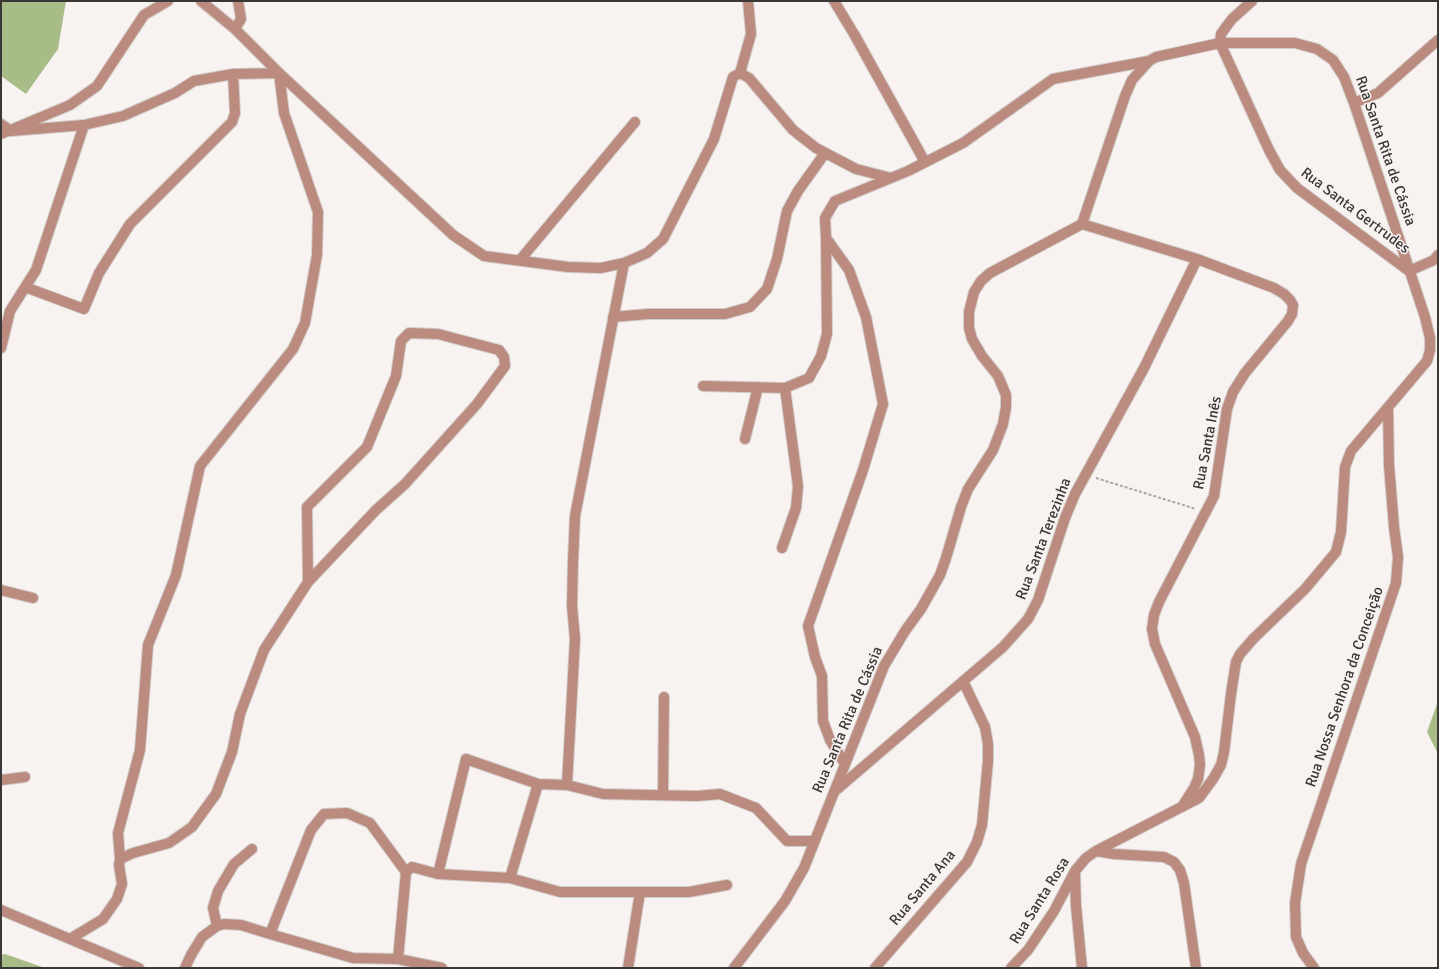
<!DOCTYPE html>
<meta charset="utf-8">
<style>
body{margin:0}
#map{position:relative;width:1439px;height:969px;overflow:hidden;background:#f8f3f0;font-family:Signika,sans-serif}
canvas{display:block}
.frame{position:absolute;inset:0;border:2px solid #3a3837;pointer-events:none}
</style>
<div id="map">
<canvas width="1439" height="969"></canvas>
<div class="frame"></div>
</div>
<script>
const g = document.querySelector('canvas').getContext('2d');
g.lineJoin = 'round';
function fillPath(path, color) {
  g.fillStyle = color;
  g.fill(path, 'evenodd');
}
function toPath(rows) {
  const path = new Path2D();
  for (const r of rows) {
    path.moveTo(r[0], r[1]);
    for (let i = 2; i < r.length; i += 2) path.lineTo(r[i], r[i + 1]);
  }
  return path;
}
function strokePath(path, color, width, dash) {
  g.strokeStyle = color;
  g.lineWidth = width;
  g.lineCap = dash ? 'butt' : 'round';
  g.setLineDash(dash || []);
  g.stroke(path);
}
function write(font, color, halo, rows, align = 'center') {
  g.font = font + ' Signika,sans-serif';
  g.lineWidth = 3;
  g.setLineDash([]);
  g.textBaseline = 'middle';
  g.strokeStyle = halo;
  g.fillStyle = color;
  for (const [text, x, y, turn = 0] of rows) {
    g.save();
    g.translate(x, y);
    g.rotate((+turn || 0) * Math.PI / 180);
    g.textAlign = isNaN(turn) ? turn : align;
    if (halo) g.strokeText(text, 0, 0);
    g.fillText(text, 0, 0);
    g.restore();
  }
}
fillPath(toPath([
 [1,1,66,1,58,49,26,94,1,76],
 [1438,701,1438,754,1427,732],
 [5,954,45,968,1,968,1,955]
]), '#a7bc86');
const minor = toPath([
 [201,1,235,29,279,73,453,235,484,256,568,267,601,268,624,263,647,253,663,239,714,139,733,77,740,73,749,78,793,130,816,148,856,169,891,178],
 [834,1,854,34,925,162],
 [1252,1,1232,19,1226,27,1221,34,1220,43,1269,150,1280,170,1297,188,1409,271,1434,260,1438,255],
 [235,29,241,19,238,1],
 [740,73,751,34,748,1],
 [1354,103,1378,93,1438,40],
 [1,124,11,131,84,125,123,116,175,93,194,81,233,74,279,73,284,113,318,212,317,255,305,323,293,349,200,466,176,575,148,645,140,750,118,833,120,859],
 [1,134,70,105,97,86,144,15,168,1],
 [1082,224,1197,259,1274,288,1284,294,1290,300,1293,305,1292,314,1288,321,1245,373,1233,392,1227,409,1214,496,1159,602,1154,615,1152,629,1155,644,1195,737,1199,755,1200,765,1198,779,1194,788,1182,807],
 [520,260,635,122],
 [25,287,84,309,99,273,130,224,232,122,235,113,233,74],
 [613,317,648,314,725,314,750,307,767,289,777,259,787,211,798,191,825,153],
 [1,348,10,311,36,270,84,125],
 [703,386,785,388,809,378,821,356,827,334,826,238],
 [745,439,758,387],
 [782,548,796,508,798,486,785,388],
 [1,590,33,598],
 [845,764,830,740,823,721,822,676,815,657,808,626,863,470,883,404,866,317,849,270,826,238,825,218,835,201,908,171,963,143,1053,79,1149,61],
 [1,780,25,777],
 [538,784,510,878,560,892,689,892,727,885],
 [567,785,603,794,697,796,720,794,756,808,787,841,814,841],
 [835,791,1003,647,1028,619,1038,600,1065,518,1075,494,1144,368,1197,259],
 [663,795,664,697],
 [252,849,234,864,218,891,213,908,217,926,224,924,241,925,270,934],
 [1096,851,1114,854,1164,857,1174,862,1180,870,1184,883,1196,968],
 [1075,873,1076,906,1082,968],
 [438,874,412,867,406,872,398,959,442,968],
 [510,878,438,874,466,759,538,784,567,785,575,639,572,606,573,561,575,516,624,263],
 [1,910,139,968],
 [70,939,103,919,117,899,122,884,119,865,120,859,133,853,169,843,192,827,216,794,232,752,240,714,264,650,308,582,307,507,367,447,396,376,401,341,409,333,438,334,499,350,504,357,505,366,477,404,405,484,376,510,308,582],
 [398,959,353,958,270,934,311,830,324,814,347,813,370,823,406,872],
 [185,968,191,955,202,937,217,926],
 [628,968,640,892],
 [734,968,785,901,804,868,884,666,905,631,921,609,940,575,946,558,961,507,968,489,993,450,1003,424,1006,407,1006,395,998,376,982,356,972,339,969,328,969,312,974,292,981,281,990,273,1082,224,1125,96,1132,80,1149,61,1156,57,1220,43,1295,43,1317,49,1333,60,1344,77,1354,103,1425,317,1430,338,1430,350,1427,361,1351,451,1345,467,1341,532,1336,552,1305,589,1253,639,1240,654,1236,662,1231,694,1224,752,1221,765,1213,779,1199,798,1096,851,1086,858,1075,871,1054,911,1028,950,1011,968],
 [875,968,967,862,977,842,982,825,988,761,988,744,985,727,963,681],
 [1314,968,1303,953,1296,937,1295,903,1301,864,1396,583,1398,557,1394,527,1389,465,1388,407]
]);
strokePath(minor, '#d2cecb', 12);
strokePath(toPath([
 [1096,478,1196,509]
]), '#a9a5a3', 2, [3, 2]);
strokePath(minor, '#bb8b7f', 10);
write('15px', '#3a3837', '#f8f3f0', [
 ["Rua Santa Rita de Cássia",1385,151,71],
 ["Rua Santa Gertrudes",1355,211,37],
 ["Rua Santa Inês",1208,443,-79],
 ["Rua Santa Terezinha",1044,539,-69],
 ["Rua Nossa Senhora da Conceição",1345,687,-71],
 ["Rua Santa Rita de Cássia",848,720,-67],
 ["Rua Santa Ana",923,888,-50],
 ["Rua Santa Rosa",1040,901,-58]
]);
</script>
